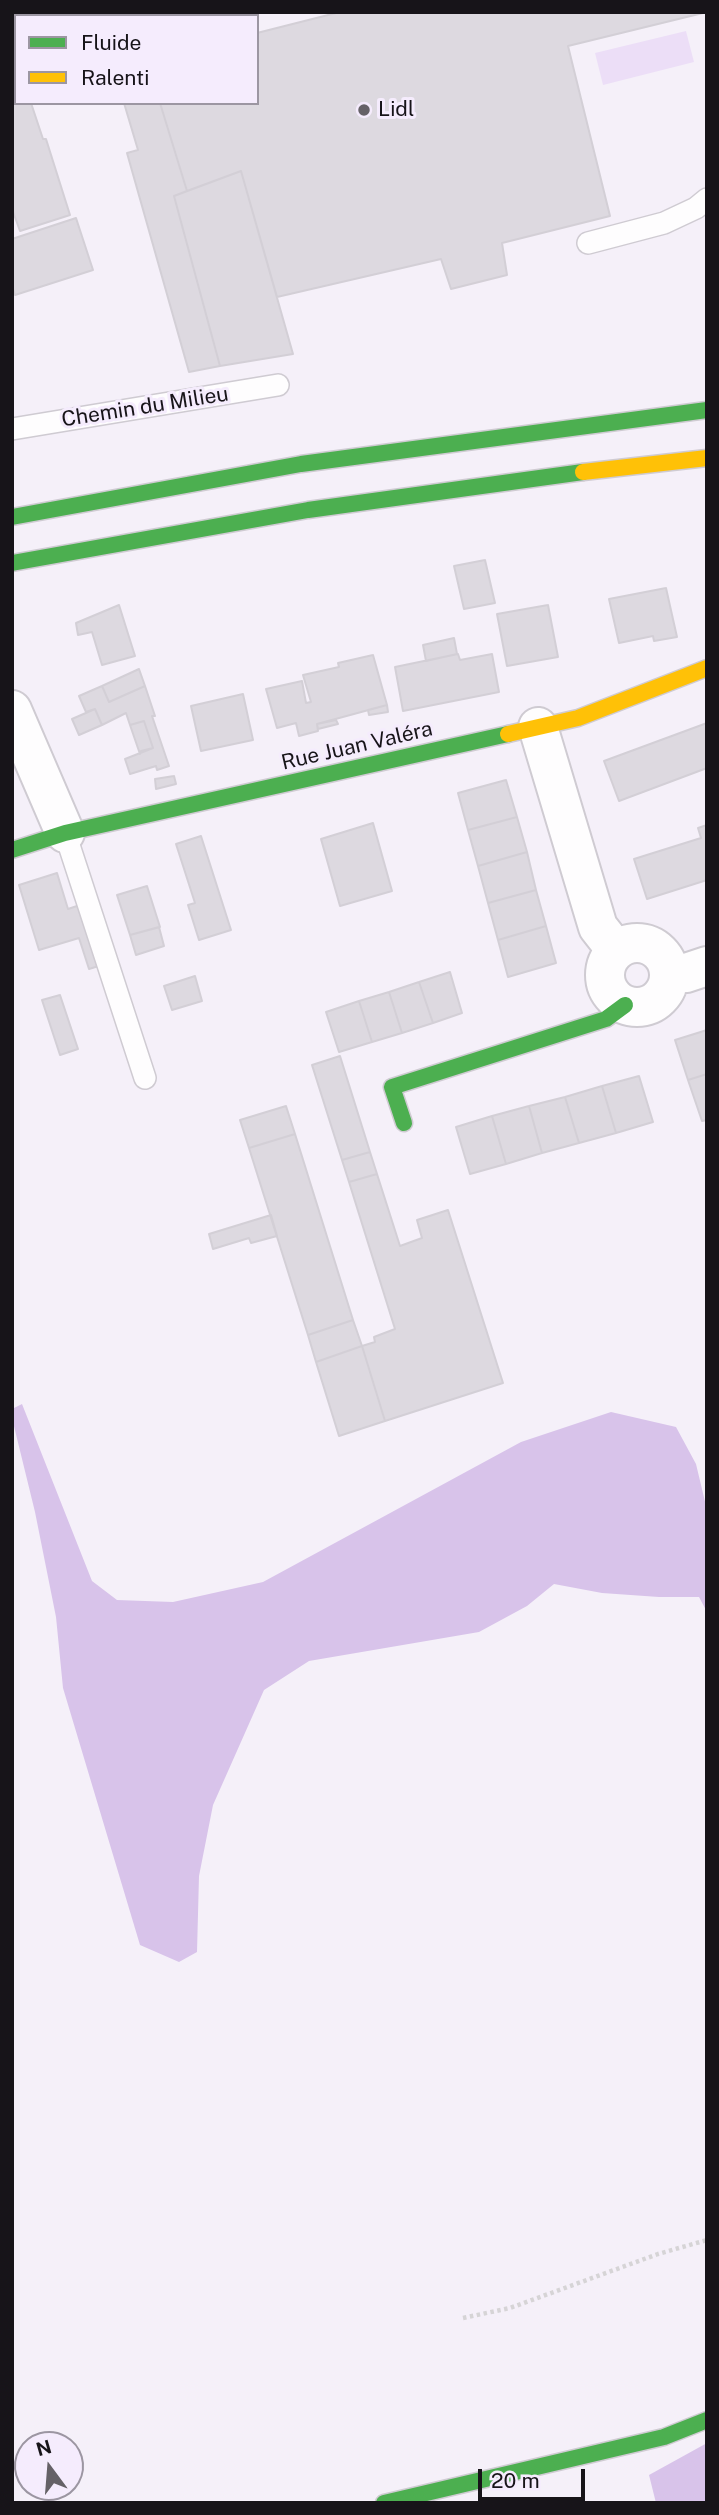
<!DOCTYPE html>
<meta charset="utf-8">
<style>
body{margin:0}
#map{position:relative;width:719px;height:2515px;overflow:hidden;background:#f5f0f9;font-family:"Public Sans",sans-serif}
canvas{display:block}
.frame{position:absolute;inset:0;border:14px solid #171419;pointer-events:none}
.legend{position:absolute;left:14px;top:14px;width:245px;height:91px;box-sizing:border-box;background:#f5ecfd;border:2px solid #9c96a2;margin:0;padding:9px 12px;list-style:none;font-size:21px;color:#171419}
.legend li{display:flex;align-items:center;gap:14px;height:35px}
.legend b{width:35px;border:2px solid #9c96a2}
.north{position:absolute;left:14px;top:2431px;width:70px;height:70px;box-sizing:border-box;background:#f5ecfd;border:2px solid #9c96a2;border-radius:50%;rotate:344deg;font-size:19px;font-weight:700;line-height:28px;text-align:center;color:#171419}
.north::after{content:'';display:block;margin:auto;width:24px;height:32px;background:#656167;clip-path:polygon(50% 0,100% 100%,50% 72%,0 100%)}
.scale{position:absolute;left:478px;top:2469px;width:107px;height:32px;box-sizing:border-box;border:4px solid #171419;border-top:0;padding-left:9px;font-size:21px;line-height:24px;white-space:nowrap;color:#171419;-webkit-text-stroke:5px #f5ecfd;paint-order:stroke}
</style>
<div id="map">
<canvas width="719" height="2515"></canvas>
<div class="frame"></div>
<ul class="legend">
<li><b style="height:9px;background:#4caf50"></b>Fluide</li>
<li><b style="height:9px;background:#ffc107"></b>Ralenti</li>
</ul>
<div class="north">N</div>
<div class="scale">20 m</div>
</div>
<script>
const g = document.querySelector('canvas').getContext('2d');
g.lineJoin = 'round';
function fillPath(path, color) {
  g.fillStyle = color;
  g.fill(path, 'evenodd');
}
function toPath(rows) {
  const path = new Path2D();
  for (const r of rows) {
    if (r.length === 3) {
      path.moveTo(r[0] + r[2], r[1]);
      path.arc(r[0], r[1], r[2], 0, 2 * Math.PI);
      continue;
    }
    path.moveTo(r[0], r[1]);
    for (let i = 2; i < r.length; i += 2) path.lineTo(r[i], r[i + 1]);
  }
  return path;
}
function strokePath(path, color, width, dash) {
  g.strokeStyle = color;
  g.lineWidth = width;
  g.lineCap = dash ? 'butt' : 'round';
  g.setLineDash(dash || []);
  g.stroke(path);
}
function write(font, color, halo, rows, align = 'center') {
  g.font = font + ' "Public Sans",sans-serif';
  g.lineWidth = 6;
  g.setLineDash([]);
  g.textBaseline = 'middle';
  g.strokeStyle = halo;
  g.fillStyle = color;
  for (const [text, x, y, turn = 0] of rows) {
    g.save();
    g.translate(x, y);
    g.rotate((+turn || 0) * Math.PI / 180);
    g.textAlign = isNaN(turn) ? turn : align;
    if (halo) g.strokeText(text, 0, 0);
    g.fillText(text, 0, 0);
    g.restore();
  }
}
fillPath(toPath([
 [686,31,694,62,603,85,595,53]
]), '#ecdef7');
fillPath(toPath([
 [22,1404,92,1581,117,1600,173,1602,263,1582,521,1442,611,1412,676,1427,696,1464,707,1510,707,1612,699,1597,659,1597,602,1593,554,1584,527,1606,479,1632,309,1661,264,1690,213,1805,199,1876,197,1952,179,1962,140,1945,63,1688,56,1617,35,1512,12,1418,12,1409],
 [707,2443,707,2503,656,2503,649,2475]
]), '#d8c3ea');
const building = toPath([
 [340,12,703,12,703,13,568,46,610,216,502,243,507,275,451,289,441,259,277,297,241,171,187,191,160,103,257,103,257,33,340,12],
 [12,44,16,54,16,103,31,103,43,139,46,139,70,215,20,231,12,209,12,44],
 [124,103,160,103,187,191,174,196,220,366,189,372,127,153,138,150,124,103],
 [241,171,293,354,220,366,174,196,241,171],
 [76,218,93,270,15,295,12,286,12,239,76,218],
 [485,560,495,603,464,609,454,566,485,560],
 [666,588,677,637,654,641,653,636,619,643,609,599,666,588],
 [119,605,135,656,102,665,92,632,78,635,76,623,119,605],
 [548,605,558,657,507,666,497,614,548,605],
 [454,638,457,654,426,661,423,645,454,638],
 [458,654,460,660,492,654,499,692,403,711,395,667,458,654],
 [373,655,387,705,317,724,318,731,299,736,296,723,277,728,266,689,302,681,306,703,311,702,303,675,339,667,338,663,373,655],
 [139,669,145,686,109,702,102,686,139,669],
 [102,686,109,702,145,686,155,716,152,716,169,766,157,770,156,766,130,774,125,759,153,748,144,721,130,725,126,713,102,725,95,709,86,712,79,696,102,686],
 [243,694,253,740,201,751,191,706,243,694],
 [387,705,388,712,369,715,368,710,387,705],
 [95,709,102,725,79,735,72,719,95,709],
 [336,720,338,724,318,729,317,724,336,720],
 [144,721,153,748,141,751,140,754,130,725,144,721],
 [707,723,707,768,619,801,604,761,707,723],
 [174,776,176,784,156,789,155,779,174,776],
 [506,780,517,817,468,830,458,793,506,780],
 [517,817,527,852,478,866,468,830,517,817],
 [373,823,392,891,340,906,321,839,373,823],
 [707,825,707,880,647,899,634,859,701,838,698,828,707,825],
 [201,836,231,930,199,940,188,905,195,903,176,844,201,836],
 [527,852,536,890,488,903,478,866,527,852],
 [57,873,68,909,83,904,102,965,89,969,79,938,39,950,19,885,57,873],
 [147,886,160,927,130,935,117,895,147,886],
 [536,890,546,926,498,940,488,903,536,890],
 [546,926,556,963,508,977,498,940,546,926],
 [159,927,164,946,136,955,130,935,159,927],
 [450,972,462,1013,433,1023,419,982,450,972],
 [195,976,202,1001,172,1010,164,986,195,976],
 [419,982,433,1023,402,1033,389,992,419,982],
 [389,992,402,1033,372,1042,359,1001,389,992],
 [60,995,78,1049,60,1055,42,1000,60,995],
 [359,1001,372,1042,339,1052,326,1012,359,1001],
 [707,1030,707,1074,688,1080,675,1040,707,1030],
 [340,1056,370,1152,342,1160,312,1065,340,1056],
 [707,1074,707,1120,702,1121,688,1080,707,1074],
 [639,1076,653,1122,616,1133,602,1086,639,1076],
 [602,1086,616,1133,579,1143,565,1097,602,1086],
 [565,1097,579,1143,542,1153,529,1106,565,1097],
 [286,1106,295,1134,249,1148,240,1120,286,1106],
 [529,1106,542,1153,506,1164,492,1116,529,1106],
 [492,1116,506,1164,470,1174,456,1127,492,1116],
 [295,1134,353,1320,308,1335,249,1148,295,1134],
 [370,1152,377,1174,349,1182,342,1160,370,1152],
 [377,1174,400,1246,422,1238,417,1220,448,1210,503,1383,385,1421,362,1346,375,1342,374,1337,395,1329,349,1182,377,1174],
 [271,1215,277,1236,251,1243,249,1238,213,1249,209,1234,271,1215],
 [353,1320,362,1346,316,1362,308,1335,353,1320],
 [362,1346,385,1421,339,1436,316,1362,362,1346]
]);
fillPath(building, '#ddd9e0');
strokePath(building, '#d3cfd6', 2);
const lane = toPath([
 [588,243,664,223,696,208,707,199],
 [12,429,278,385],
 [65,833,145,1078]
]);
const street = toPath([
 [12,710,65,833],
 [538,727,598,927,616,950],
 [637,975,32],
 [670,974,686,973,707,966]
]);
const fast = toPath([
 [12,517,301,464,707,410],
 [12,563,308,510,583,472],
 [12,850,65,833,508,734],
 [404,1123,392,1087,606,1019,625,1005],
 [384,2503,664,2437,707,2420]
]);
const slow = toPath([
 [583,472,707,458],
 [508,734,578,718,707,668]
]);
strokePath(lane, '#cfcbd2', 24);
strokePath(street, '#cfcbd2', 42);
strokePath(fast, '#cfcbd2', 19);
strokePath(slow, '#cfcbd2', 19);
strokePath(toPath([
 [463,2318,510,2308,658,2254,707,2240]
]), '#d6d4d6', 4.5, [3.5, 3.5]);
strokePath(lane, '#fefdfe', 21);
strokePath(street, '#fefdfe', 38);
strokePath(fast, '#4caf50', 16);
strokePath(slow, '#ffc107', 16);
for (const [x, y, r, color] of [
 [364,110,7,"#656167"]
]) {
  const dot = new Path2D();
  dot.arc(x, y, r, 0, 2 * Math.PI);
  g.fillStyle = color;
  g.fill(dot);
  strokePath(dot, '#f5ecfd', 2.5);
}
write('21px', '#171419', '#f5ecfd', [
 ["Lidl",378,110]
], 'left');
write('21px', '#171419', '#f5ecfd', [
 ["Chemin du Milieu",145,407,-9],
 ["Rue Juan Valéra",357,746,-13]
]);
</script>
